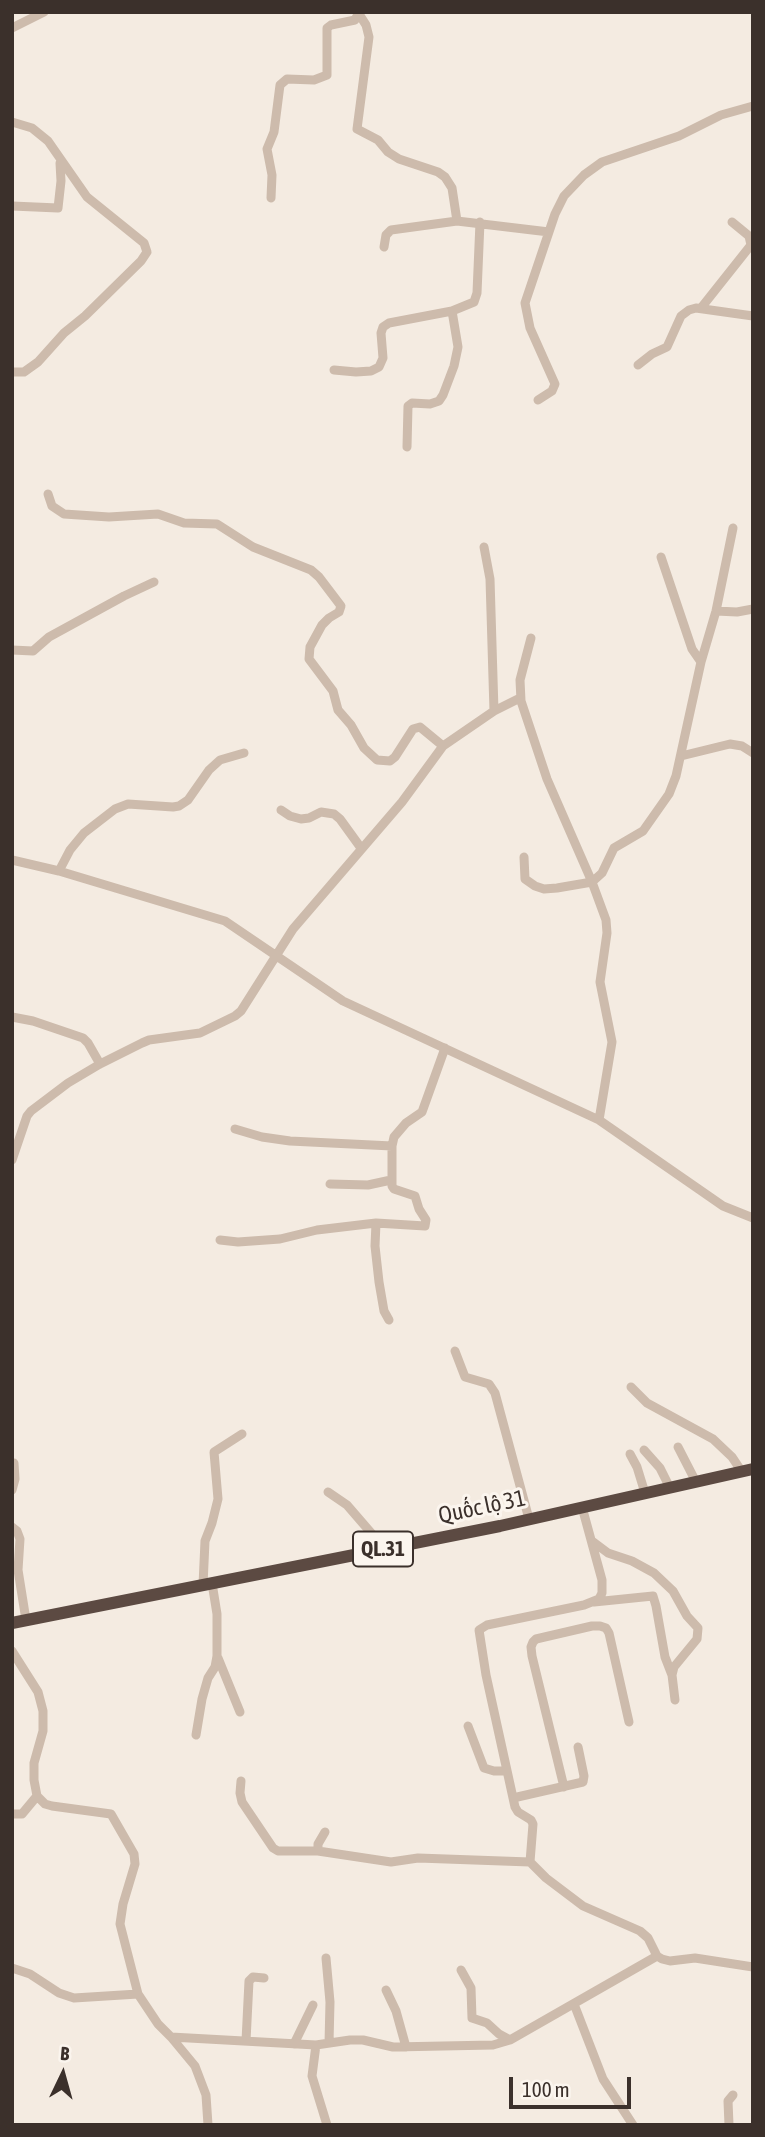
<!DOCTYPE html>
<meta charset="utf-8">
<style>
body{margin:0}
#map{position:relative;width:765px;height:2137px;overflow:hidden;background:#f4ebe1;font-family:"Asap Condensed",sans-serif}
canvas{display:block}
.frame{position:absolute;inset:0;border:14px solid #3b302b;pointer-events:none}
.north{position:absolute;left:28px;top:2039px;width:70px;height:70px;-webkit-text-stroke:5px #fbf5ee;paint-order:stroke;rotate:5deg;font-size:19px;font-weight:700;line-height:28px;text-align:center;color:#3b302b}
.north::after{content:'';display:block;margin:auto;width:24px;height:32px;background:#3b302b;clip-path:polygon(50% 0,100% 100%,50% 72%,0 100%)}
.scale{position:absolute;left:509px;top:2077px;width:122px;height:32px;box-sizing:border-box;border:4px solid #3b302b;border-top:0;padding-left:9px;font-size:21px;line-height:24px;white-space:nowrap;color:#3b302b;-webkit-text-stroke:5px #fbf5ee;paint-order:stroke}
</style>
<div id="map">
<canvas width="765" height="2137"></canvas>
<div class="frame"></div>
<div class="north">B</div>
<div class="scale">100 m</div>
</div>
<script>
const g = document.querySelector('canvas').getContext('2d');
g.lineJoin = 'round';
function toPath(rows) {
  const path = new Path2D();
  for (const r of rows) {
    path.moveTo(r[0], r[1]);
    for (let i = 2; i < r.length; i += 2) path.lineTo(r[i], r[i + 1]);
  }
  return path;
}
function strokePath(path, color, width, dash) {
  g.strokeStyle = color;
  g.lineWidth = width;
  g.lineCap = dash ? 'butt' : 'round';
  g.setLineDash(dash || []);
  g.stroke(path);
}
function write(font, color, halo, rows, align = 'center') {
  g.font = font + ' "Asap Condensed",sans-serif';
  g.lineWidth = 6;
  g.setLineDash([]);
  g.textBaseline = 'middle';
  g.strokeStyle = halo;
  g.fillStyle = color;
  for (const [text, x, y, turn = 0] of rows) {
    g.save();
    g.translate(x, y);
    g.rotate((+turn || 0) * Math.PI / 180);
    g.textAlign = isNaN(turn) ? turn : align;
    if (halo) g.strokeText(text, 0, 0);
    g.fillText(text, 0, 0);
    g.restore();
  }
}
strokePath(toPath([
 [359,14,366,25,369,37,357,129,378,140,388,152,399,159,438,172,445,177,452,188,457,221],
 [12,28,44,12],
 [12,122,32,128,48,141,87,197,144,243,147,252,141,261,85,316,64,333,38,362,24,372,12,372],
 [271,198,272,175,267,149,274,132,280,85,287,79,314,80,327,75,327,28,331,25,355,20,359,12],
 [12,206,58,208,61,181,60,163],
 [384,247,386,235,391,230,457,221,549,232],
 [701,308,751,245,749,236,732,222],
 [638,365,652,354,667,347,681,316,689,310,696,308,753,316],
 [334,370,356,372,371,371,379,367,383,358,381,333,383,327,389,323,452,311,474,302,477,293,480,222],
 [538,400,552,391,555,384,530,328,525,303,555,214,564,196,584,175,602,162,679,136,721,115,753,106],
 [407,447,408,406,412,403,430,404,439,401,443,395,454,366,458,347,452,311],
 [484,547,490,579,494,711],
 [661,557,692,649,701,662],
 [716,611,737,612,753,609],
 [531,638,520,680,521,701,547,779,592,882,606,920,607,933,600,982,612,1042,599,1120],
 [12,650,33,651,49,637,124,596,154,582],
 [443,746,494,711,520,698],
 [681,756,730,744,742,746,753,753],
 [281,810,290,816,301,819,309,818,321,812,334,814,340,819,361,848],
 [524,857,525,879,535,886,544,889,557,888,592,882,602,873,614,848,643,831,669,794,676,776,701,662,716,611,733,528],
 [12,860,59,871,225,921,343,1001,599,1120,723,1206,753,1218],
 [59,871,70,850,84,833,115,809,128,804,173,807,179,806,188,800,209,770,220,760,244,753],
 [12,1017,33,1021,83,1038,88,1043,100,1064],
 [235,1129,262,1137,290,1141,392,1146],
 [12,1160,27,1116,31,1111,68,1083,100,1064,142,1043,149,1040,200,1033,235,1016,241,1011,293,929,402,802,443,746,420,727,413,729,395,757,390,761,377,760,364,748,351,725,338,710,333,691,309,659,310,647,322,625,329,618,339,612,341,606,319,577,311,570,253,547,217,524,184,523,158,514,109,517,64,514,52,506,48,494],
 [330,1184,368,1185,391,1180],
 [376,1223,375,1246,379,1282,384,1311,389,1320],
 [220,1240,238,1242,280,1239,317,1230,376,1223,425,1226,426,1220,419,1209,415,1196,394,1189,392,1186,392,1146,394,1137,406,1123,422,1112,445,1048],
 [455,1351,465,1377,489,1384,495,1393,529,1519],
 [631,1387,647,1403,713,1439,732,1457,742,1472],
 [678,1447,696,1482],
 [644,1450,660,1468,670,1488],
 [630,1454,637,1467,645,1493],
 [12,1490,15,1479,14,1463],
 [328,1492,347,1505,385,1549],
 [582,1507,602,1580,602,1593,599,1599,584,1605,487,1625,479,1630,486,1675,515,1807,518,1812,531,1820,533,1824,530,1862,546,1878,583,1906,640,1931,648,1938,657,1956,662,1959,670,1961,695,1958,753,1967],
 [12,1527,17,1531,20,1539,18,1570,26,1620],
 [592,1541,608,1553,632,1561,654,1573,673,1591,687,1616,698,1628,697,1639,674,1667,672,1675,675,1700],
 [203,1585,205,1541,212,1523,218,1499,214,1452,242,1434],
 [594,1602,653,1596,656,1606,665,1657,672,1675],
 [12,1651,38,1692,43,1711,43,1731,34,1763,34,1780,37,1796,45,1804,52,1806,111,1814,134,1854,135,1864,123,1904,120,1924,138,1994,158,2024,171,2037,195,2066,206,2095,208,2125],
 [218,1658,240,1712],
 [468,1726,484,1768,494,1771,506,1771],
 [196,1735,202,1699,208,1678,215,1667,217,1656,217,1614,212,1583],
 [241,1781,240,1793,242,1802,273,1848,278,1851,318,1851,391,1862,418,1858,530,1862],
 [564,1787,532,1656,531,1647,533,1642,536,1639,592,1626,600,1626,606,1628,609,1633,629,1722],
 [513,1798,583,1782,584,1776,578,1747],
 [12,1814,22,1814,37,1796],
 [318,1851,318,1844,325,1832],
 [326,1958,330,2002,329,2043],
 [12,1968,30,1974,59,1993,74,1998,138,1994],
 [461,1970,471,1988,472,2018,487,2023,499,2034,510,2040],
 [386,1990,396,2011,406,2047],
 [574,2004,603,2079,633,2125],
 [171,2037,316,2045,350,2040,363,2040,393,2047,493,2045,510,2040,657,1956],
 [246,2041,249,1981,253,1977,264,1978],
 [294,2044,313,2005],
 [316,2045,312,2076,327,2125],
 [729,2125,728,2101,733,2095]
]), '#cdbbac', 9);
strokePath(toPath([
 [12,1623,500,1526,753,1469]
]), '#5c4a42', 12);
for (const [x, y, w] of [
 [383,1549,60]
]) {
  const box = new Path2D();
  box.roundRect(x - w / 2, y - 17.5, w, 35, 5);
  g.fillStyle = '#fbf5ee';
  g.fill(box);
  strokePath(box, '#3b302b', 2);
}
write('bold 21px', '#3b302b', null, [
 ["QL.31",383,1549]
]);
write('23px', '#3b302b', '#fbf5ee', [
 ["Quốc lộ 31",482,1507,-12]
]);
</script>
